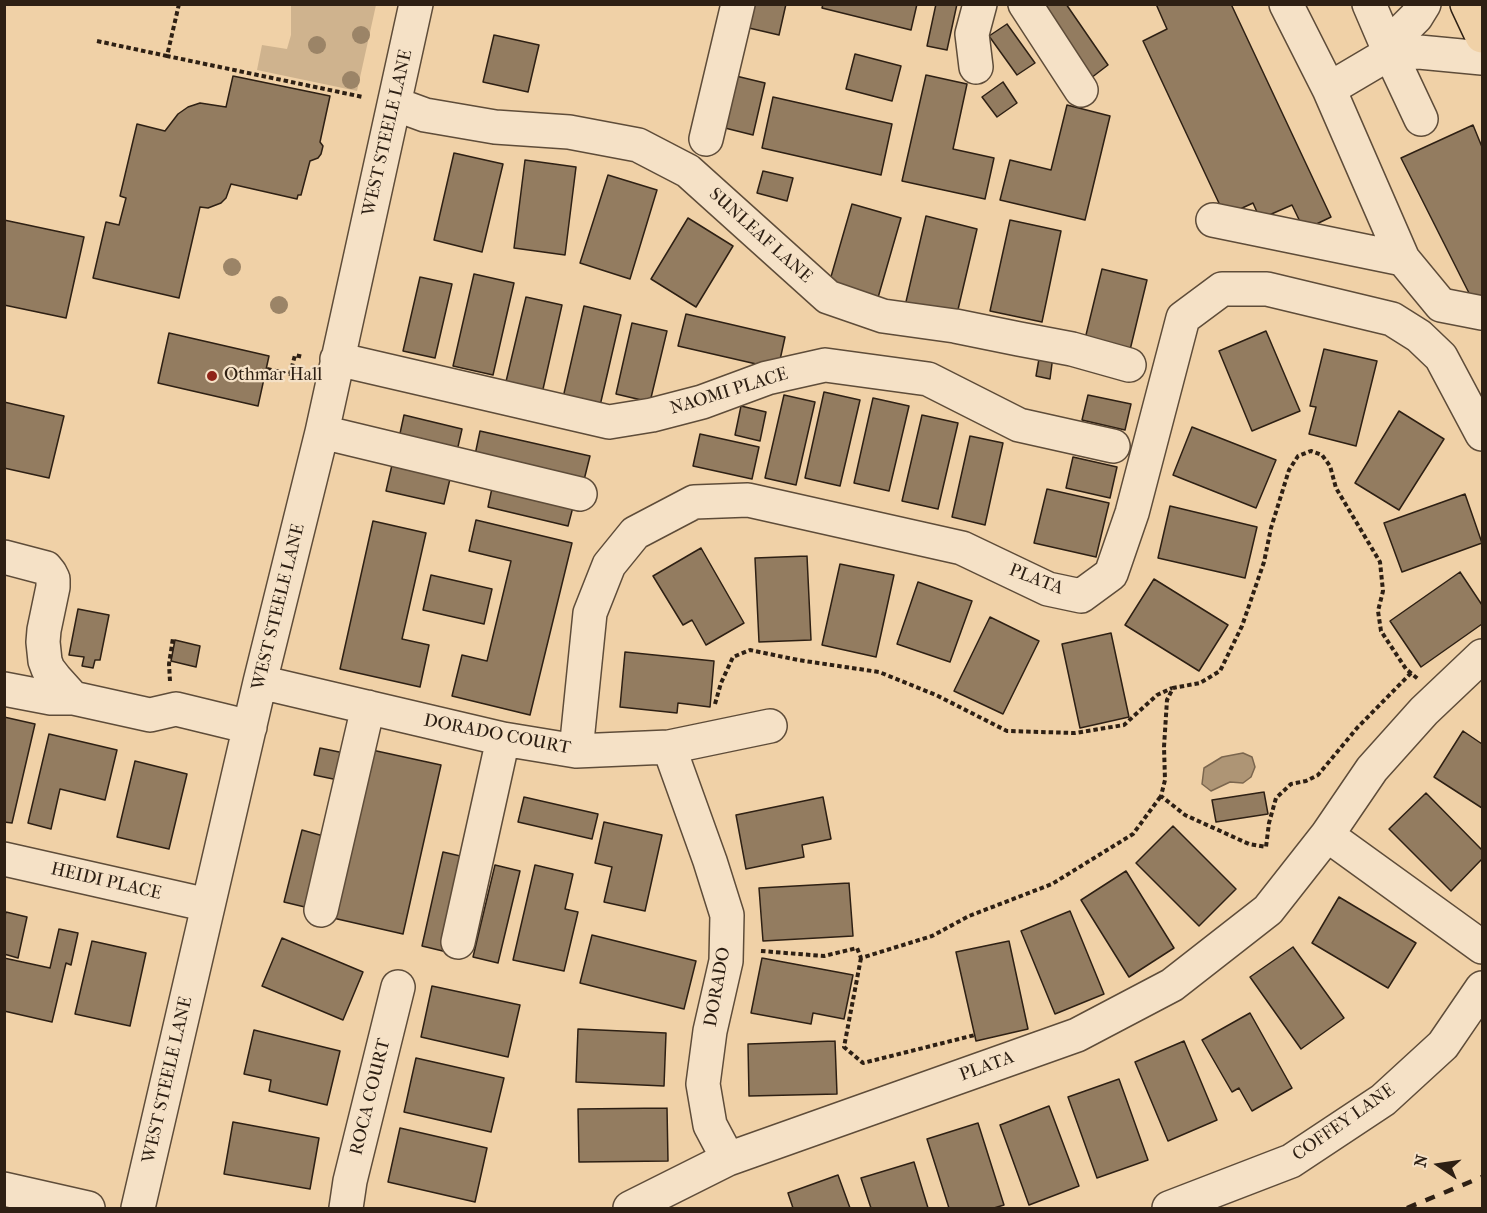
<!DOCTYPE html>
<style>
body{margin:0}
#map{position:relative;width:1487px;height:1213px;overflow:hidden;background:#f0d1a7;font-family:"IM FELL French Canon",serif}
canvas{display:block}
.frame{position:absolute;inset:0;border:6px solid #2e2014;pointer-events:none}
.north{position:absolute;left:1409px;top:1135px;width:60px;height:60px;-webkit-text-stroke:4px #f5e1c6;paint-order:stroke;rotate:283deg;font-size:16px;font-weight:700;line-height:24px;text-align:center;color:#2e2014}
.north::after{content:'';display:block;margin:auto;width:21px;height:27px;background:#2e2014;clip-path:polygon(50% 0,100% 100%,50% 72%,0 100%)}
</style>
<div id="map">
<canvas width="1487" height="1213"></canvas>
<div class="frame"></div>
<div class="north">N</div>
</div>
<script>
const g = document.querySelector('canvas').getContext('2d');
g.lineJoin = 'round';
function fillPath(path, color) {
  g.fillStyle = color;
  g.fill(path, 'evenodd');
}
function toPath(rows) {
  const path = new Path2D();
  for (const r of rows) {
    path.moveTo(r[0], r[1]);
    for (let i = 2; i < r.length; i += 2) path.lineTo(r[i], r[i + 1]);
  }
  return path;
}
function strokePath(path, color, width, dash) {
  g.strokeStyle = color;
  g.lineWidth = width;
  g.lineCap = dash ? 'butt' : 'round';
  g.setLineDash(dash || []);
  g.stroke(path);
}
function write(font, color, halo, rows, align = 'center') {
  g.font = font + ' "IM FELL French Canon",serif';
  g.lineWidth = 4.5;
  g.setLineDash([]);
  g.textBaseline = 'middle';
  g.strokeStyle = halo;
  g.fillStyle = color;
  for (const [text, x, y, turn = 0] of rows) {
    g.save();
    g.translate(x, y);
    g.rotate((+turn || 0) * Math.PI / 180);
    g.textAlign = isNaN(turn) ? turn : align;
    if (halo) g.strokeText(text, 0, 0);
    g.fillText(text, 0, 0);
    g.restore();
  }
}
fillPath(toPath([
 [291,5,376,5,357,91,257,70,262,45,287,49,291,35]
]), '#cfb38e');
const water = toPath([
 [1243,753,1252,757,1255,767,1251,777,1243,783,1230,782,1211,791,1202,784,1204,768,1222,757,1243,753]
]);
fillPath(water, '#ae9575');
strokePath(water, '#7b664e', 1.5);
const building = toPath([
 [754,4,786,4,779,35,749,28,754,4],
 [823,4,917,4,911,30,822,8,823,4],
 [936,4,957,4,947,50,927,46,936,4],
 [1038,4,1066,4,1108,65,1091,78,1038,4],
 [1156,4,1231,4,1331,217,1304,230,1292,205,1260,219,1253,203,1225,216,1143,41,1167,29,1156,4],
 [1007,24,1035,63,1017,75,989,36,1007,24],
 [494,35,539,45,528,92,483,82,494,35],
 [855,54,901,66,892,101,846,89,855,54],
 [926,75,967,84,953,149,994,158,985,199,902,181,926,75],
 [233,76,330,96,320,142,323,146,321,154,318,158,310,161,301,195,298,195,297,199,231,184,226,198,221,203,208,208,200,207,179,298,93,278,106,222,119,225,126,198,120,196,137,124,165,131,178,114,188,107,200,103,226,107,233,76],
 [736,76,765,83,753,135,725,128,736,76],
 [1003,82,1017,103,997,117,982,97,1003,82],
 [773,97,892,124,881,175,762,148,773,97],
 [1067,105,1110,116,1085,220,1000,200,1010,160,1051,170,1067,105],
 [1473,125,1482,147,1482,298,1473,301,1401,158,1473,125],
 [454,153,503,164,482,252,434,240,454,153],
 [525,160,576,167,565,255,514,248,525,160],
 [763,171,793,178,787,201,757,193,763,171],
 [608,175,657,190,630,279,580,263,608,175],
 [852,204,901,218,875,308,826,294,852,204],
 [926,216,977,229,956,318,905,306,926,216],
 [688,218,733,246,696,307,651,279,688,218],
 [4,220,84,237,66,318,4,305,4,220],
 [1010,220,1061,231,1042,322,990,311,1010,220],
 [1102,269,1147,280,1130,350,1085,339,1102,269],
 [474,274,514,283,493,375,453,366,474,274],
 [420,277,452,284,435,358,403,351,420,277],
 [526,297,562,305,541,398,504,390,526,297],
 [584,306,621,315,599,410,562,402,584,306],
 [686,314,785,337,778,369,678,346,686,314],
 [632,323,667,331,650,402,616,394,632,323],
 [1266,331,1300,411,1252,431,1219,351,1266,331],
 [169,333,269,356,258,406,158,383,169,333],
 [1324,349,1377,361,1356,446,1309,434,1316,407,1310,406,1324,349],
 [1040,353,1053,356,1050,379,1036,376,1040,353],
 [824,392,860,400,840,486,805,478,824,392],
 [784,395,815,402,796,485,765,478,784,395],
 [1088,395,1131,404,1125,430,1082,420,1088,395],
 [873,398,909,406,889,491,854,483,873,398],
 [4,402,64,416,49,478,4,468,4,402],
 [741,406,766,412,760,441,735,435,741,406],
 [1399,411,1444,439,1399,510,1355,483,1399,411],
 [404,415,462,429,457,451,399,438,404,415],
 [922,415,958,423,938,509,902,501,922,415],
 [1192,427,1276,460,1256,508,1173,475,1192,427],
 [480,431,590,456,584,480,475,455,480,431],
 [700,434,759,447,752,479,693,466,700,434],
 [970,436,1003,443,985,525,952,517,970,436],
 [1073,457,1117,467,1110,498,1066,488,1073,457],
 [392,465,450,479,444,504,386,491,392,465],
 [492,488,573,507,568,526,488,507,492,488],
 [1047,489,1109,503,1096,557,1034,543,1047,489],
 [1465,494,1482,543,1402,572,1384,523,1465,494],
 [1170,506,1257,527,1245,578,1158,558,1170,506],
 [476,520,572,543,530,715,452,696,462,655,487,661,511,561,469,551,476,520],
 [373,521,426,533,402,639,429,645,420,687,340,669,373,521],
 [701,548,744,623,706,645,692,620,683,625,653,576,701,548],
 [807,556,811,640,759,642,755,558,807,556],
 [840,564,894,575,876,657,822,645,840,564],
 [1460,572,1482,605,1482,624,1421,667,1390,621,1460,572],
 [431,575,492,589,484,624,423,610,431,575],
 [1154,579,1228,625,1199,671,1125,625,1154,579],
 [918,582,972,601,950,662,897,644,918,582],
 [78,609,109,615,100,660,95,660,93,668,82,666,84,657,69,655,78,609],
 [990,617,1039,641,1003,714,954,691,990,617],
 [1111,633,1129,717,1080,728,1062,644,1111,633],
 [175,640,200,646,196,667,171,661,175,640],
 [625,652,714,661,710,707,678,703,677,713,620,707,625,652],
 [4,717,35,724,12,823,4,822,4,717],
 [1463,731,1482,744,1482,808,1434,777,1463,731],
 [49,734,117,750,105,800,60,789,51,829,28,823,49,734],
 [320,748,344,753,338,780,314,775,320,748],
 [372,750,441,765,403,934,333,918,372,750],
 [135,761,187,774,169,849,117,837,135,761],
 [1264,792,1268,814,1216,822,1212,800,1264,792],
 [1426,793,1482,850,1482,859,1451,891,1389,829,1426,793],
 [524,797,598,814,592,839,518,822,524,797],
 [823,797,831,839,802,845,804,857,746,869,736,815,823,797],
 [604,822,662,835,645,911,604,902,612,867,595,863,604,822],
 [1173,826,1236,889,1199,926,1136,863,1173,826],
 [302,830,327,837,309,908,284,902,302,830],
 [443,852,469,858,447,952,422,946,443,852],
 [495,865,520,871,498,963,473,957,495,865],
 [535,865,573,874,565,909,578,912,564,971,513,960,535,865],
 [1126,871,1174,948,1129,977,1081,900,1126,871],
 [849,883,853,936,763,941,759,888,849,883],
 [1339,897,1416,943,1388,988,1312,943,1339,897],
 [1070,911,1104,994,1055,1014,1021,931,1070,911],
 [6,912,27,917,18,958,4,954,4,919,6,912],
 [59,929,78,933,71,965,66,963,52,1022,4,1011,4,958,50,968,59,929],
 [592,935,696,961,684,1009,580,983,592,935],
 [282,938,363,972,343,1020,262,986,282,938],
 [92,941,146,953,130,1026,75,1014,92,941],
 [1009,941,1028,1029,976,1041,956,952,1009,941],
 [1293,947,1344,1018,1301,1049,1250,977,1293,947],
 [762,958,853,975,844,1019,813,1013,811,1024,751,1013,762,958],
 [432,986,520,1005,508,1057,421,1037,432,986],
 [1250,1013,1292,1088,1252,1111,1239,1088,1232,1092,1202,1040,1250,1013],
 [578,1029,666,1033,664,1086,576,1082,578,1029],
 [254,1030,340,1051,327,1105,269,1091,271,1080,244,1074,254,1030],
 [835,1041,837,1094,749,1096,748,1044,835,1041],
 [1184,1041,1217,1120,1168,1141,1135,1062,1184,1041],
 [416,1058,504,1078,491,1132,404,1112,416,1058],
 [1119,1079,1148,1160,1097,1178,1068,1097,1119,1079],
 [1049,1106,1079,1186,1029,1205,1000,1125,1049,1106],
 [667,1108,668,1161,579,1162,578,1109,667,1108],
 [233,1122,319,1138,310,1189,224,1174,233,1122],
 [978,1123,1004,1205,994,1208,949,1208,927,1139,978,1123],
 [400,1128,487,1148,475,1202,388,1182,400,1128],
 [914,1162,928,1208,871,1208,861,1178,914,1162],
 [838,1175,850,1208,793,1208,788,1193,838,1175]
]);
fillPath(building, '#937c60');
strokePath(building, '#2e2014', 1.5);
const minor = toPath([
 [1025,4,1081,90],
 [1369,4,1390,53],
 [1390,53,1419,52,1482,58],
 [1390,53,1398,35,1416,17,1424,4],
 [976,67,972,34,980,4],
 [1329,89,1390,53,1421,119],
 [395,104,425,115,495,127,569,132,638,145,688,171,828,297,883,316,955,326,1019,339,1072,349,1129,365],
 [706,139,738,4],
 [1213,220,1403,259,1329,89,1286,4],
 [1403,259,1441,305,1482,313],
 [337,359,609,422,652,415,702,402,767,378,825,365,928,379,1019,425,1113,446],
 [322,432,580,494],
 [4,557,46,568,50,573,53,579,53,587,44,630,43,642,45,661,48,669,55,678,73,698],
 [260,682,503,739,576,751,669,747,770,726],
 [4,689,51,698,73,698,150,715,176,709,250,727],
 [669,747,710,861,727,915,726,961,710,1031,703,1084,710,1125,728,1159],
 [576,751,590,613,609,565,635,533,694,502,748,500,962,548,1048,589,1081,596,1111,574,1132,513,1183,318,1222,289,1267,289,1392,319,1419,336,1441,357,1482,434],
 [1327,835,1482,947],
 [4,859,208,905],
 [321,910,368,707],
 [458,942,503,739],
 [4,1189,88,1208],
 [138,1208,260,682,322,432,416,4],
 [346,1208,350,1181,398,987],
 [630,1208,728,1159,1077,1035,1172,985,1268,910,1327,835,1372,769,1424,711,1482,656],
 [1169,1208,1291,1161,1383,1100,1443,1045,1482,988]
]);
const major = toPath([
 [1467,4,1482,36]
]);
strokePath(minor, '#5e4c39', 36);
strokePath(major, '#2e2014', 36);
strokePath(toPath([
 [179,4,167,56,363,97],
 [97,41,167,56],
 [267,369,290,374,295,355,303,357],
 [1411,673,1357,728,1318,775,1306,781,1291,784,1276,798,1269,823,1266,847,1249,844,1185,815,1161,796,1165,780,1164,747,1167,700,1173,688,1200,683,1220,671,1242,626,1264,562,1271,528,1289,470,1298,456,1311,451,1322,455,1330,466,1336,488,1380,562,1383,591,1378,611,1381,631,1406,669,1418,679],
 [170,681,169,664,173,638],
 [715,704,721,683,733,657,750,650,798,660,879,672,936,695,1007,731,1075,733,1124,725,1157,695,1172,688],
 [761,951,824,956,857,948,861,958,932,936,969,916,1052,884,1133,834,1161,796],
 [861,958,844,1047,863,1063,975,1035]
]), '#2e2014', 4, [4.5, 3]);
strokePath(minor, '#f5e1c6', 33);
strokePath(major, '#f0d1a7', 33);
strokePath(toPath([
 [1407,1208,1482,1177]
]), '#2e2014', 4.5, [10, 10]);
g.fillStyle = '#9b8467';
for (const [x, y] of [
 [361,35],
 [317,45],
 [351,80],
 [232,267],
 [279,305]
]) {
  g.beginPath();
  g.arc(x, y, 9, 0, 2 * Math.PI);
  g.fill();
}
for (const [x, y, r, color] of [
 [212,376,6,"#8f2418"]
]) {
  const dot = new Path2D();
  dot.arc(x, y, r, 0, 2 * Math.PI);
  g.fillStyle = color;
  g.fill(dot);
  strokePath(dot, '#f5e1c6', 2);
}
write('18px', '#2e2014', '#f5e1c6', [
 ["WEST STEELE LANE",388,133,-77],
 ["SUNLEAF LANE",760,236,42],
 ["NAOMI PLACE",729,392,-17],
 ["PLATA",1036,580,21],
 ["WEST STEELE LANE",279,607,-76],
 ["DORADO COURT",497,735,11],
 ["HEIDI PLACE",106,882,13],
 ["DORADO",718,987,-80],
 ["PLATA",987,1067,-20],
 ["WEST STEELE LANE",168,1080,-77],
 ["ROCA COURT",371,1097,-76],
 ["COFFEY LANE",1344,1123,-35]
]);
write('18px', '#2e2014', '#f5e1c6', [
 ["Othmar Hall",224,376]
], 'left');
</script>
